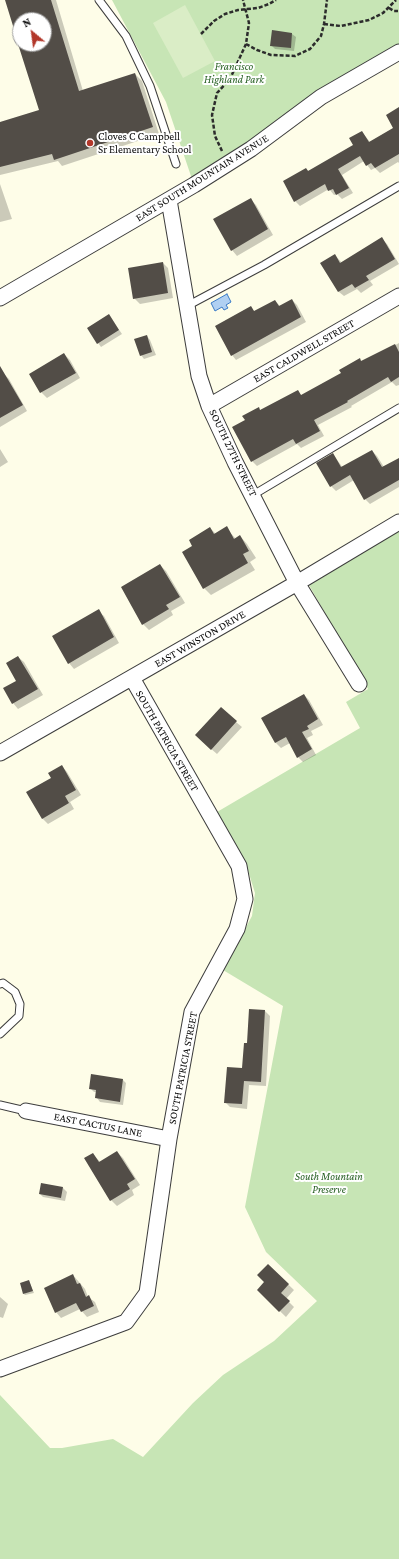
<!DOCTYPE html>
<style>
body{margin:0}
#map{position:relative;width:399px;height:1559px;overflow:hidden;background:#fefde8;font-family:"Crimson Pro",serif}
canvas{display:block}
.north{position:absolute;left:12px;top:12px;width:40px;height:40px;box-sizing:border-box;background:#fff;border:1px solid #9d9d9d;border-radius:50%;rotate:331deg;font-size:11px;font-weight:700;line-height:16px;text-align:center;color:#0a0a0a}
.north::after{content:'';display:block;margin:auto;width:14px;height:18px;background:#b2372a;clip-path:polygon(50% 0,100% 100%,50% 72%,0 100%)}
</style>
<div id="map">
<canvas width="399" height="1559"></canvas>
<div class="north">N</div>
</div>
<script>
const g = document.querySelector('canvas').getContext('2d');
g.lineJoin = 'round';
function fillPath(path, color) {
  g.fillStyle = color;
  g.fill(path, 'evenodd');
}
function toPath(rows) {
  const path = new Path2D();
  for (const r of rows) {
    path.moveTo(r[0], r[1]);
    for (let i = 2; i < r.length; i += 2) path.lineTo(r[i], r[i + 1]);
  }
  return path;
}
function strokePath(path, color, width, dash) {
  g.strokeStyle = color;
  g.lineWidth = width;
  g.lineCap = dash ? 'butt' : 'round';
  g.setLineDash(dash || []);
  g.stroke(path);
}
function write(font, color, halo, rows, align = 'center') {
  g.font = font + ' "Crimson Pro",serif';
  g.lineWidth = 4;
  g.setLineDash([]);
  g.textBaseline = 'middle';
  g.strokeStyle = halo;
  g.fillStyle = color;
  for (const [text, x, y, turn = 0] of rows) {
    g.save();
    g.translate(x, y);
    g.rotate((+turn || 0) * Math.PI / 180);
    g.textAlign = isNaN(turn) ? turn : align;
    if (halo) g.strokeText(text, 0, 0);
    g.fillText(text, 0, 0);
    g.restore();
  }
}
fillPath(toPath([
 [112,0,399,0,399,52,194,185,166,102],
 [399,531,399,1559,0,1559,0,1395,50,1448,62,1448,113,1439,143,1457,193,1403,223,1375,274,1341,317,1301,266,1252,245,1207,283,1006,223,970,252,916,255,893,246,864,217,812,360,728,346,702,368,689,309,585]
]), '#c7e5b5');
fillPath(toPath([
 [185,5,215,61,183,78,153,23]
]), '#daedc6');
const water = toPath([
 [227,294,231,302,226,305,228,308,224,310,222,307,215,311,211,303,227,294]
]);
fillPath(water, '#b0d0f2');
strokePath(water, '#3a7ac6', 1);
fillPath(toPath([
 [6,0,56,0,83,91,135,74,142,81,159,134,62,166,58,161,0,175,0,123,40,111],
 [20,20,44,20,44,44,20,44],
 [292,34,296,37,294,51,275,49,271,45],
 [399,108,399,163,398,162,380,173,375,168,371,170,364,161,342,175,353,193,342,199,337,194,334,195,329,189,300,206,295,201,306,169,309,171,355,145,362,132,370,142,394,128],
 [0,184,12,219,0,222],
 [250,199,256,205,273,235,237,256,232,250],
 [382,239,387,244,399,264,370,281,373,285,361,293,357,289,344,296,339,292,322,263,335,255,342,263],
 [163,263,168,268,173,298,140,304,134,298],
 [292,300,297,305,306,322,236,360,232,355,251,308,255,312,275,301,280,306],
 [109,315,122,334,101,347,98,343],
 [147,336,150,340,156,355,144,359,141,355],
 [399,343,399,385,396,386,392,382,351,406,352,407,318,425,324,436,301,448,297,444,257,466,252,461,261,411,297,391,302,396],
 [64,354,70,360,80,378,47,398,41,392,31,374],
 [4,374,9,379,27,411,0,427,0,376],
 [0,449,8,462,0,467],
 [372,451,377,456,384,467,399,459,399,487,370,504,365,499,354,480,336,491,331,486,333,454,343,468],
 [210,528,216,534,226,528,236,539,240,536,247,544,256,558,250,562,255,570,211,595,204,588,194,547],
 [160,565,166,571,185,603,171,611,173,615,149,630,143,624,122,588],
 [98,611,104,616,119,643,74,669,69,663],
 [18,657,24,662,43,695,18,709,13,703,17,681],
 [304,695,309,700,323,725,311,731,313,735,307,738,316,755,303,762,298,757,290,743,281,748,276,743,262,719],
 [236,722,242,727,217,754,202,741],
 [62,766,67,772,81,795,70,802,74,809,48,824,42,818,52,778],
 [265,1011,270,1016,266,1086,249,1085,247,1109,230,1107,225,1102,243,1070,248,1044],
 [123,1080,126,1083,123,1105,100,1102,97,1098,97,1092,94,1092,90,1088],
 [117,1152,123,1158,140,1185,132,1190,134,1195,117,1206,111,1200,93,1154,101,1163],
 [42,1184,63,1188,67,1192,65,1201,43,1197,40,1194],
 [268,1265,294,1290,286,1299,294,1307,286,1317,258,1290,265,1282],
 [73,1275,85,1289,88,1297,95,1302,99,1312,87,1317,80,1309,61,1318,56,1312],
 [29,1281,34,1293,25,1295,24,1294],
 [0,1297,8,1304,3,1318,0,1317]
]), '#0003');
fillPath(toPath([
 [5,0,51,0,79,91,135,73,153,127,54,160,52,154,0,167,0,122,39,110,18,44,44,44,44,20,20,20,20,41,18,42],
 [272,30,292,33,291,48,270,46],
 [399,107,399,154,375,168,371,163,366,166,360,156,338,169,349,188,336,195,333,189,328,191,325,184,294,202,283,181,306,168,308,171,353,145,349,138,362,131,369,142,393,128,386,115],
 [251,198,268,229,231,251,213,219],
 [382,237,395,259,366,276,369,280,355,288,352,284,338,292,320,263,335,254,340,263],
 [163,262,168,293,133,299,128,268],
 [292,299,301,317,231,356,215,326,251,306,254,311,275,300,279,306],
 [109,314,119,330,97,344,87,328],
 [147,335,152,352,140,356,134,339],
 [395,344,399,352,399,377,391,382,388,377,347,401,348,402,314,420,320,431,296,444,293,439,251,462,232,427,245,420,242,416,259,407,260,410,298,390,301,395,341,373,339,370,360,358,361,361],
 [64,353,76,373,40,393,29,374],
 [0,366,23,405,0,418],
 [372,450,382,467,399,458,399,480,364,500,350,475,330,487,316,463,333,453,341,467],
 [227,526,234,539,240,535,249,551,243,554,248,563,203,589,182,552,192,546,189,540,210,527,214,534],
 [160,564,180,597,166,605,169,609,142,625,121,587],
 [99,609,114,637,68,664,52,636],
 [18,656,38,689,12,704,3,688,16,681,6,663],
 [304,694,318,719,307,726,309,729,302,732,312,749,297,758,286,737,275,743,261,718],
 [221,707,237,721,211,750,195,735],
 [62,765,76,790,65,796,69,803,42,819,26,792,51,778,48,773],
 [249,1009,265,1010,261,1082,244,1081,242,1104,224,1103,227,1067,242,1068,244,1043,247,1043],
 [91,1074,123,1079,120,1102,95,1098,96,1090,89,1089],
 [117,1151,135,1179,127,1184,130,1189,110,1201,84,1158,93,1153,99,1162],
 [41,1183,63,1187,61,1198,39,1194],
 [268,1264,289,1284,281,1293,290,1301,279,1312,257,1290,264,1282,257,1275],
 [73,1274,77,1284,80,1283,86,1297,89,1295,94,1306,81,1312,76,1303,55,1313,44,1288],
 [29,1280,33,1291,23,1294,20,1283]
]), '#524d47');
const service = toPath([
 [99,0,126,36,150,86,176,164],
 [187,306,264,265,399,186],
 [253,495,399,408],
 [0,984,3,983,15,992,20,1004,19,1016,0,1034],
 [0,1105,26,1111]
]);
const minor = toPath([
 [169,200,199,376,209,406,235,462,297,583,359,684],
 [0,298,194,185,251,149,321,97,399,52],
 [209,406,399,296],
 [0,753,297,583,399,522],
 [26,1111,169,1139],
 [0,1369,126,1322,147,1293,169,1139,192,1012,237,929,245,899,239,866,132,678]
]);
strokePath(service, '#3d3d3d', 9);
strokePath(minor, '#3d3d3d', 17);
strokePath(toPath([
 [389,8,394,11,398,11],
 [324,24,341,26,369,20,383,13,396,0],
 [201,34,214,21,225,14,238,10,258,8,269,4,276,0],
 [246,44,257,50,271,55,295,56,310,49,321,36,324,24,327,0],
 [222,151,215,136,212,115,217,93,230,79,246,44,249,23,243,0]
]), '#2c2c2c', 2.5, [4, 2]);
strokePath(service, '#fff', 7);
strokePath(minor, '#fff', 15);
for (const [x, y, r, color] of [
 [90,143,4,"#b2372a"]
]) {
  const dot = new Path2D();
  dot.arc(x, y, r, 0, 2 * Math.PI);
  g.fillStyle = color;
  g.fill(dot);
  strokePath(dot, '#fff', 1.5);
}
write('italic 11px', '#235d1f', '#fff', [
 ["Francisco",234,67],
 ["Highland Park",234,80],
 ["South Mountain",329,1177],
 ["Preserve",329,1190]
]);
write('11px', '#0a0a0a', '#fff', [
 ["Cloves C Campbell",98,137],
 ["Sr Elementary School",98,150]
], 'left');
write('11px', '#0a0a0a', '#fff', [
 ["EAST SOUTH MOUNTAIN AVENUE",202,178,-32],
 ["EAST CALDWELL STREET",304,351,-30],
 ["SOUTH 27TH STREET",233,453,64],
 ["EAST WINSTON DRIVE",200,639,-30],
 ["SOUTH PATRICIA STREET",167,741,60],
 ["SOUTH PATRICIA STREET",183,1068,-79],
 ["EAST CACTUS LANE",98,1125,11]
]);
</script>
